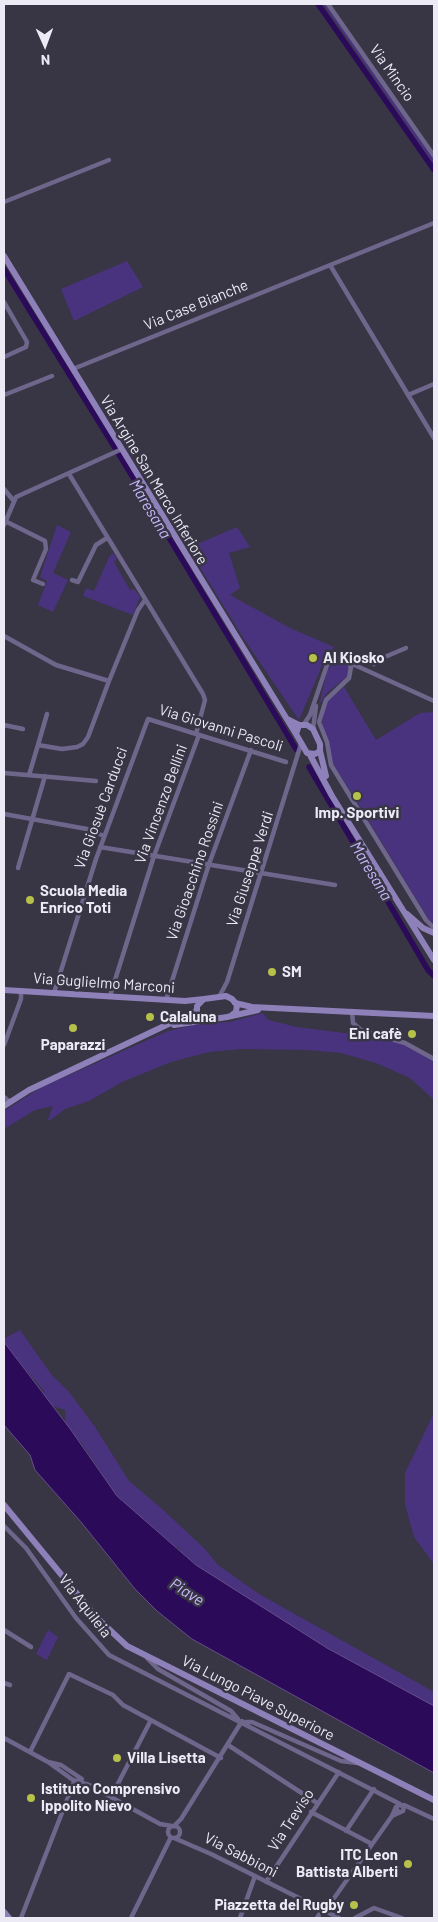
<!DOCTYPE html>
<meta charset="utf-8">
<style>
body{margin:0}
#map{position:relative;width:438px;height:1922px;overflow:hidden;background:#383545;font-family:Barlow,sans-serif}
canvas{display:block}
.frame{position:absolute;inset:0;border:5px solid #eceaf5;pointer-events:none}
.north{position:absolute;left:20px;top:20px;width:50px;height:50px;-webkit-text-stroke:4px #383545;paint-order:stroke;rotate:178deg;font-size:14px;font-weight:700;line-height:20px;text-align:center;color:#eceaf5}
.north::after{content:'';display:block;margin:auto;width:18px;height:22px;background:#eceaf5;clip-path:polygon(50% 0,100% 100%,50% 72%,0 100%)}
</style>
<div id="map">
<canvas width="438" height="1922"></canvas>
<div class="frame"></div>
<div class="north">N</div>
</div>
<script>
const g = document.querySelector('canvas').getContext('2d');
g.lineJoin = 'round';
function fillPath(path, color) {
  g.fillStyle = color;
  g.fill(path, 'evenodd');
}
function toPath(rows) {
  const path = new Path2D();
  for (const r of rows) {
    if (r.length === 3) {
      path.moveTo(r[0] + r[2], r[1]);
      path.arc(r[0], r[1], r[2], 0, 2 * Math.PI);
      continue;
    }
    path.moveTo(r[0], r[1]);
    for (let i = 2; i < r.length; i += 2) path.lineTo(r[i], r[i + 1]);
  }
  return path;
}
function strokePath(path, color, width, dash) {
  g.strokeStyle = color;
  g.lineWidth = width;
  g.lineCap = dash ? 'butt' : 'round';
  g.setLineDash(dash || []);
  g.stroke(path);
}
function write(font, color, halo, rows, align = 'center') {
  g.font = font + ' Barlow,sans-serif';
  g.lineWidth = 5;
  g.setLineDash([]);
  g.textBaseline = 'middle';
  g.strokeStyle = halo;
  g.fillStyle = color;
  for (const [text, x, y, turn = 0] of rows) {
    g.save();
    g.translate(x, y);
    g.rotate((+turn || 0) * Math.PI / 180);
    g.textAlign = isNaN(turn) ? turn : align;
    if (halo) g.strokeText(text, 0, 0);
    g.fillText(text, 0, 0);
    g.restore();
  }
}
fillPath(toPath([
 [323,4,326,4,434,160,434,165],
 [127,261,143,287,74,321,61,289],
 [57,525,71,532,53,573,68,580,53,612,38,605,47,581,40,577],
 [237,527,250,547,229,553,240,588,230,595,290,628,334,647,323,663,299,720,244,639,188,548],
 [113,553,117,559,114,562,130,590,134,589,140,597,133,615,83,596,86,588,94,591,109,557],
 [338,661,346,663,349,667,347,676,326,694,319,705,328,668],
 [344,687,376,740,420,713,434,712,434,924,429,920,356,800,361,798,358,793,353,795,333,764,322,726,323,712,328,700],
 [263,1013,268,1020,297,1027,384,1038,428,1053,434,1058,434,1100,410,1078,376,1063,341,1053,308,1050,240,1049,209,1052,171,1062,122,1082,89,1101,65,1109,49,1121,48,1119,53,1106,35,1110,4,1129,4,1111,42,1087,168,1031,197,1024,230,1022],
 [20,1330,51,1374,69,1392,95,1427,129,1481,161,1508,205,1549,218,1565,259,1594,434,1692,434,1707,280,1630,185,1557,178,1547,170,1546,158,1538,158,1532,155,1528,148,1528,115,1493,81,1442,66,1428,65,1410,53,1406,45,1400,44,1391,4,1344,4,1339],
 [434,1413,434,1564,414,1537,405,1504,405,1473],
 [48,1630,58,1637,47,1660,36,1654]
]), '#4a337e');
const water = toPath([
 [4,1342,71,1430,117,1496,196,1565,327,1648,434,1706,434,1773,192,1639,157,1611,135,1589,81,1522,35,1470,30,1455,4,1425,4,1342]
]);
fillPath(water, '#2b0b59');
strokePath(water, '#654e88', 1);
strokePath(toPath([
 [318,4,434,170],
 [4,269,120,456,296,749],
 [309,767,428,970,434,976]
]), '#2b0b59', 5.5);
strokePath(toPath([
 [328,4,434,156],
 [4,202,109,160],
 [330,265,434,438],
 [4,302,27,342,26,347,4,357],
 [73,369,434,223],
 [4,395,52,376],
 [408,395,434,384],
 [69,474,203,694,205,700,196,734],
 [4,489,13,500],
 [5,521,45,541,46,549,33,580,43,584],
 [4,525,16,497,122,449],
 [72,580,78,582,96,545,107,538],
 [4,636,56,665,109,681,138,610,145,600],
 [374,664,380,659,406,648],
 [434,701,348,662,351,667,349,678,326,700,319,722,327,742,331,765,426,920,434,928],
 [304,724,310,715,327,665,333,658,348,662],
 [4,725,23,729],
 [313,729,316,706],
 [38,745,47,714],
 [4,773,96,781],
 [29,775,38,745,62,749,77,747,83,744,88,737,109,681],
 [4,814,87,829,104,836],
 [100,847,335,885],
 [18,868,45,776],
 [54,993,96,859,148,719,286,762],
 [110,996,154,856,199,735],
 [219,997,227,982,301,744],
 [166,1000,209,864,251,750],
 [352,1011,353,1023,361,1030,405,1043,434,1059],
 [4,1045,21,999,21,991],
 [4,1097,10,1102],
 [4,1526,26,1548,76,1618,109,1655,400,1804],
 [4,1630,31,1647],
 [147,1658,158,1669,231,1711,238,1719],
 [4,1683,10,1685],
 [245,1722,252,1722,341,1761,357,1763],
 [4,1738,48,1762,61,1765,82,1779],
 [228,1745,317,1803],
 [30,1752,69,1674,113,1695,123,1705,221,1758],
 [48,1762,73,1780,89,1785,160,1824,172,1826],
 [111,1797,151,1720],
 [404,1805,434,1819],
 [396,1807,392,1816,403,1811,404,1806,398,1805,396,1808,398,1811],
 [311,1812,372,1844],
 [174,1826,181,1819,242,1721],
 [174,1832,6],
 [346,1831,374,1789],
 [174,1838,211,1854,339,1918],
 [266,1882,339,1772],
 [325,1911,392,1816],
 [21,1918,74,1782,81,1779],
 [131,1918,171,1837],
 [240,1918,255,1876],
 [317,1918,322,1910],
 [355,1918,374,1908,402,1918]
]), '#6f678b', 4.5);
strokePath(toPath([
 [4,256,296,734],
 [287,719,299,725,307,725,313,729,320,744,320,751,315,754,307,753,296,734,299,725],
 [320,751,326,776],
 [310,755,332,796,434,960],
 [407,914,423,928,434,933],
 [4,990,185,1001,204,999],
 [235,1003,252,1007,434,1016],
 [197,1014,197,1006,204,999,226,996,232,999,237,1005,236,1012,232,1015],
 [174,1025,227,1017,258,1010],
 [4,1106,29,1090,196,1011],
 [4,1505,97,1618,127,1646,434,1800],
 [4,1912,9,1918]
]), '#8e81ba', 6);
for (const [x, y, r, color] of [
 [313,658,5,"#b6c149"],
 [357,796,5,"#b6c149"],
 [30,900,5,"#b6c149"],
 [272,972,5,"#b6c149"],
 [150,1017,5,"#b6c149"],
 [73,1028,5,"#b6c149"],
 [412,1034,5,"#b6c149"],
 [117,1758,5,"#b6c149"],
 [31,1798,5,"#b6c149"],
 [408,1864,5,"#b6c149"],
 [354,1905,5,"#b6c149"]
]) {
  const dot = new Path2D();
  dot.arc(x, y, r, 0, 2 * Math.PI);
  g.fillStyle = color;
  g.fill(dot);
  strokePath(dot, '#383545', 2);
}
write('15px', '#eceaf5', '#383545', [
 ["Via Mincio",392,73,55],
 ["Via Case Bianche",196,305,-22],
 ["Via Argine San Marco Inferiore",154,480,59],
 ["Via Giovanni Pascoli",221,728,17],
 ["Via Vincenzo Bellini",161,804,-70],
 ["Via Giosuè Carducci",101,808,-70],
 ["Via Giuseppe Verdi",250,869,-72],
 ["Via Gioacchino Rossini",195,871,-71],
 ["Via Guglielmo Marconi",104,983,4],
 ["Via Aquileia",85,1606,52],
 ["Via Lungo Piave Superiore",258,1698,27],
 ["Via Treviso",291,1820,-57],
 ["Via Sabbioni",241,1855,27]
]);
write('bold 15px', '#eceaf5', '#383545', [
 ["Al Kiosko",323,658],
 ["Imp. Sportivi",357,813,"center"],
 ["Scuola Media",40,891],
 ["Enrico Toti",40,908],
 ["SM",282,972],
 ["Calaluna",160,1017],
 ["Eni cafè",402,1034,"right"],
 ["Paparazzi",73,1045,"center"],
 ["Villa Lisetta",127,1758],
 ["Istituto Comprensivo",41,1789],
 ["Ippolito Nievo",41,1806],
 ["ITC Leon",398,1855,"right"],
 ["Battista Alberti",398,1872,"right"],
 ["Piazzetta del Rugby",344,1905,"right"]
], 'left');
write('italic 16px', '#c8b9fc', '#383545', [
 ["Maresana",150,509,59],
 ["Maresana",371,871,59],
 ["Piave",187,1592,32]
]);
</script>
